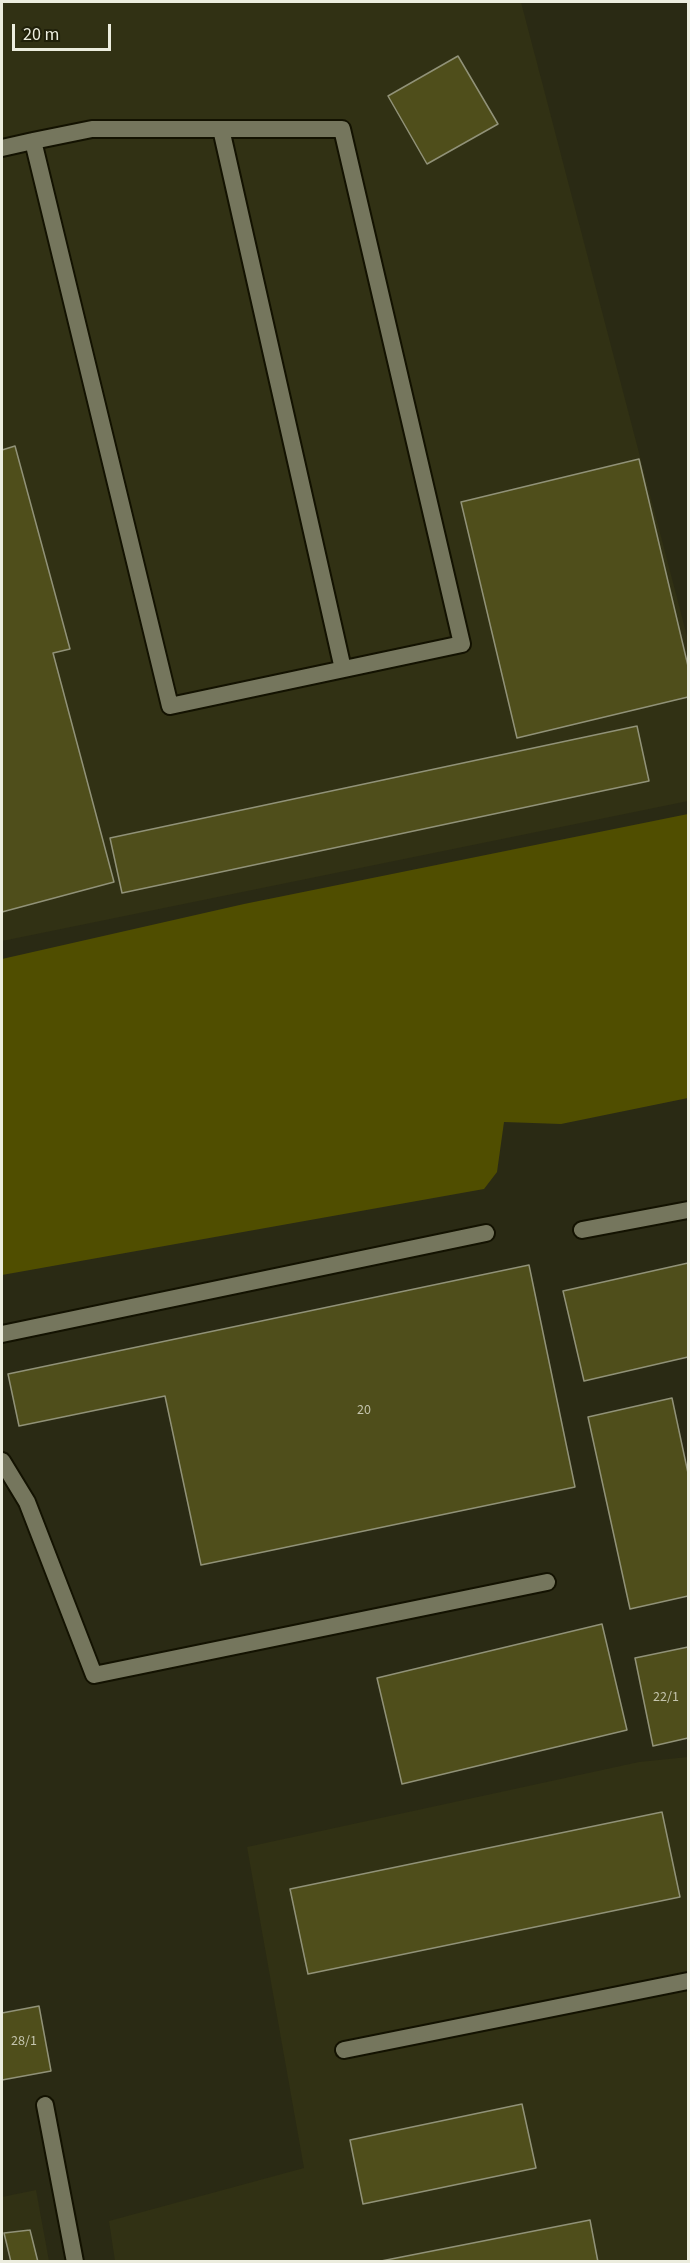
<!DOCTYPE html>
<style>
body{margin:0}
#map{position:relative;width:690px;height:2263px;overflow:hidden;background:#2a2a14;font-family:"Source Sans 3",sans-serif}
canvas{display:block}
.frame{position:absolute;inset:0;border:3px solid #eceddf;pointer-events:none}
.scale{position:absolute;left:12px;top:24px;width:99px;height:27px;box-sizing:border-box;border:3px solid #eceddf;border-top:0;padding-left:8px;font-size:18px;line-height:21px;white-space:nowrap;color:#eceddf;-webkit-text-stroke:4px #20200a;paint-order:stroke}
</style>
<div id="map">
<canvas width="690" height="2263"></canvas>
<div class="frame"></div>
<div class="scale">20 m</div>
</div>
<script>
const g = document.querySelector('canvas').getContext('2d');
g.lineJoin = 'round';
function fillPath(path, color) {
  g.fillStyle = color;
  g.fill(path, 'evenodd');
}
function toPath(rows) {
  const path = new Path2D();
  for (const r of rows) {
    path.moveTo(r[0], r[1]);
    for (let i = 2; i < r.length; i += 2) path.lineTo(r[i], r[i + 1]);
  }
  return path;
}
function strokePath(path, color, width, dash) {
  g.strokeStyle = color;
  g.lineWidth = width;
  g.lineCap = dash ? 'butt' : 'round';
  g.setLineDash(dash || []);
  g.stroke(path);
}
function write(font, color, halo, rows, align = 'center') {
  g.font = font + ' "Source Sans 3",sans-serif';
  g.lineWidth = 5;
  g.setLineDash([]);
  g.textBaseline = 'middle';
  g.strokeStyle = halo;
  g.fillStyle = color;
  for (const [text, x, y, turn = 0] of rows) {
    g.save();
    g.translate(x, y);
    g.rotate((+turn || 0) * Math.PI / 180);
    g.textAlign = isNaN(turn) ? turn : align;
    if (halo) g.strokeText(text, 0, 0);
    g.fillText(text, 0, 0);
    g.restore();
  }
}
fillPath(toPath([
 [2,2,521,2,688,640,688,801,2,941],
 [688,1757,688,2261,115,2261,109,2221,304,2168,247,1847,639,1762],
 [36,2190,49,2261,2,2262,2,2197]
]), '#313114');
fillPath(toPath([
 [688,814,688,1098,561,1124,504,1122,497,1172,484,1189,2,1275,2,959,244,904]
]), '#504e00');
const building = toPath([
 [458,56,498,124,427,164,388,96,458,56],
 [15,446,70,649,53,653,114,882,2,912,2,450,15,446],
 [639,459,688,666,688,697,517,738,461,502,639,459],
 [637,726,649,781,122,893,110,838,637,726],
 [688,1263,688,1357,584,1381,563,1291,688,1263],
 [529,1265,575,1487,201,1565,165,1396,19,1426,8,1374,529,1265],
 [672,1398,688,1473,688,1596,630,1609,588,1417,672,1398],
 [602,1624,627,1730,402,1784,377,1678,602,1624],
 [688,1647,688,1738,653,1746,635,1658,688,1647],
 [662,1812,680,1897,308,1974,290,1889,662,1812],
 [39,2006,51,2071,2,2080,2,2013,39,2006],
 [522,2104,536,2168,363,2204,350,2140,522,2104],
 [590,2220,598,2262,376,2262,590,2220],
 [30,2230,38,2262,11,2262,4,2233,30,2230]
]);
fillPath(building, '#4f4e1b');
strokePath(building, '#919278', 1.5);
const service = toPath([
 [221,129,343,669],
 [2,148,33,141,92,129,342,129,462,644,170,706,33,141],
 [582,1230,688,1210],
 [2,1334,486,1233],
 [2,1461,27,1502,94,1675,547,1582],
 [344,2050,688,1981],
 [45,2105,75,2262]
]);
strokePath(service, '#131201', 20);
strokePath(service, '#75765d', 16);
write('14px', '#c5c5ae', null, [
 ["20",364,1411],
 ["22/1",666,1698],
 ["28/1",24,2042]
]);
</script>
